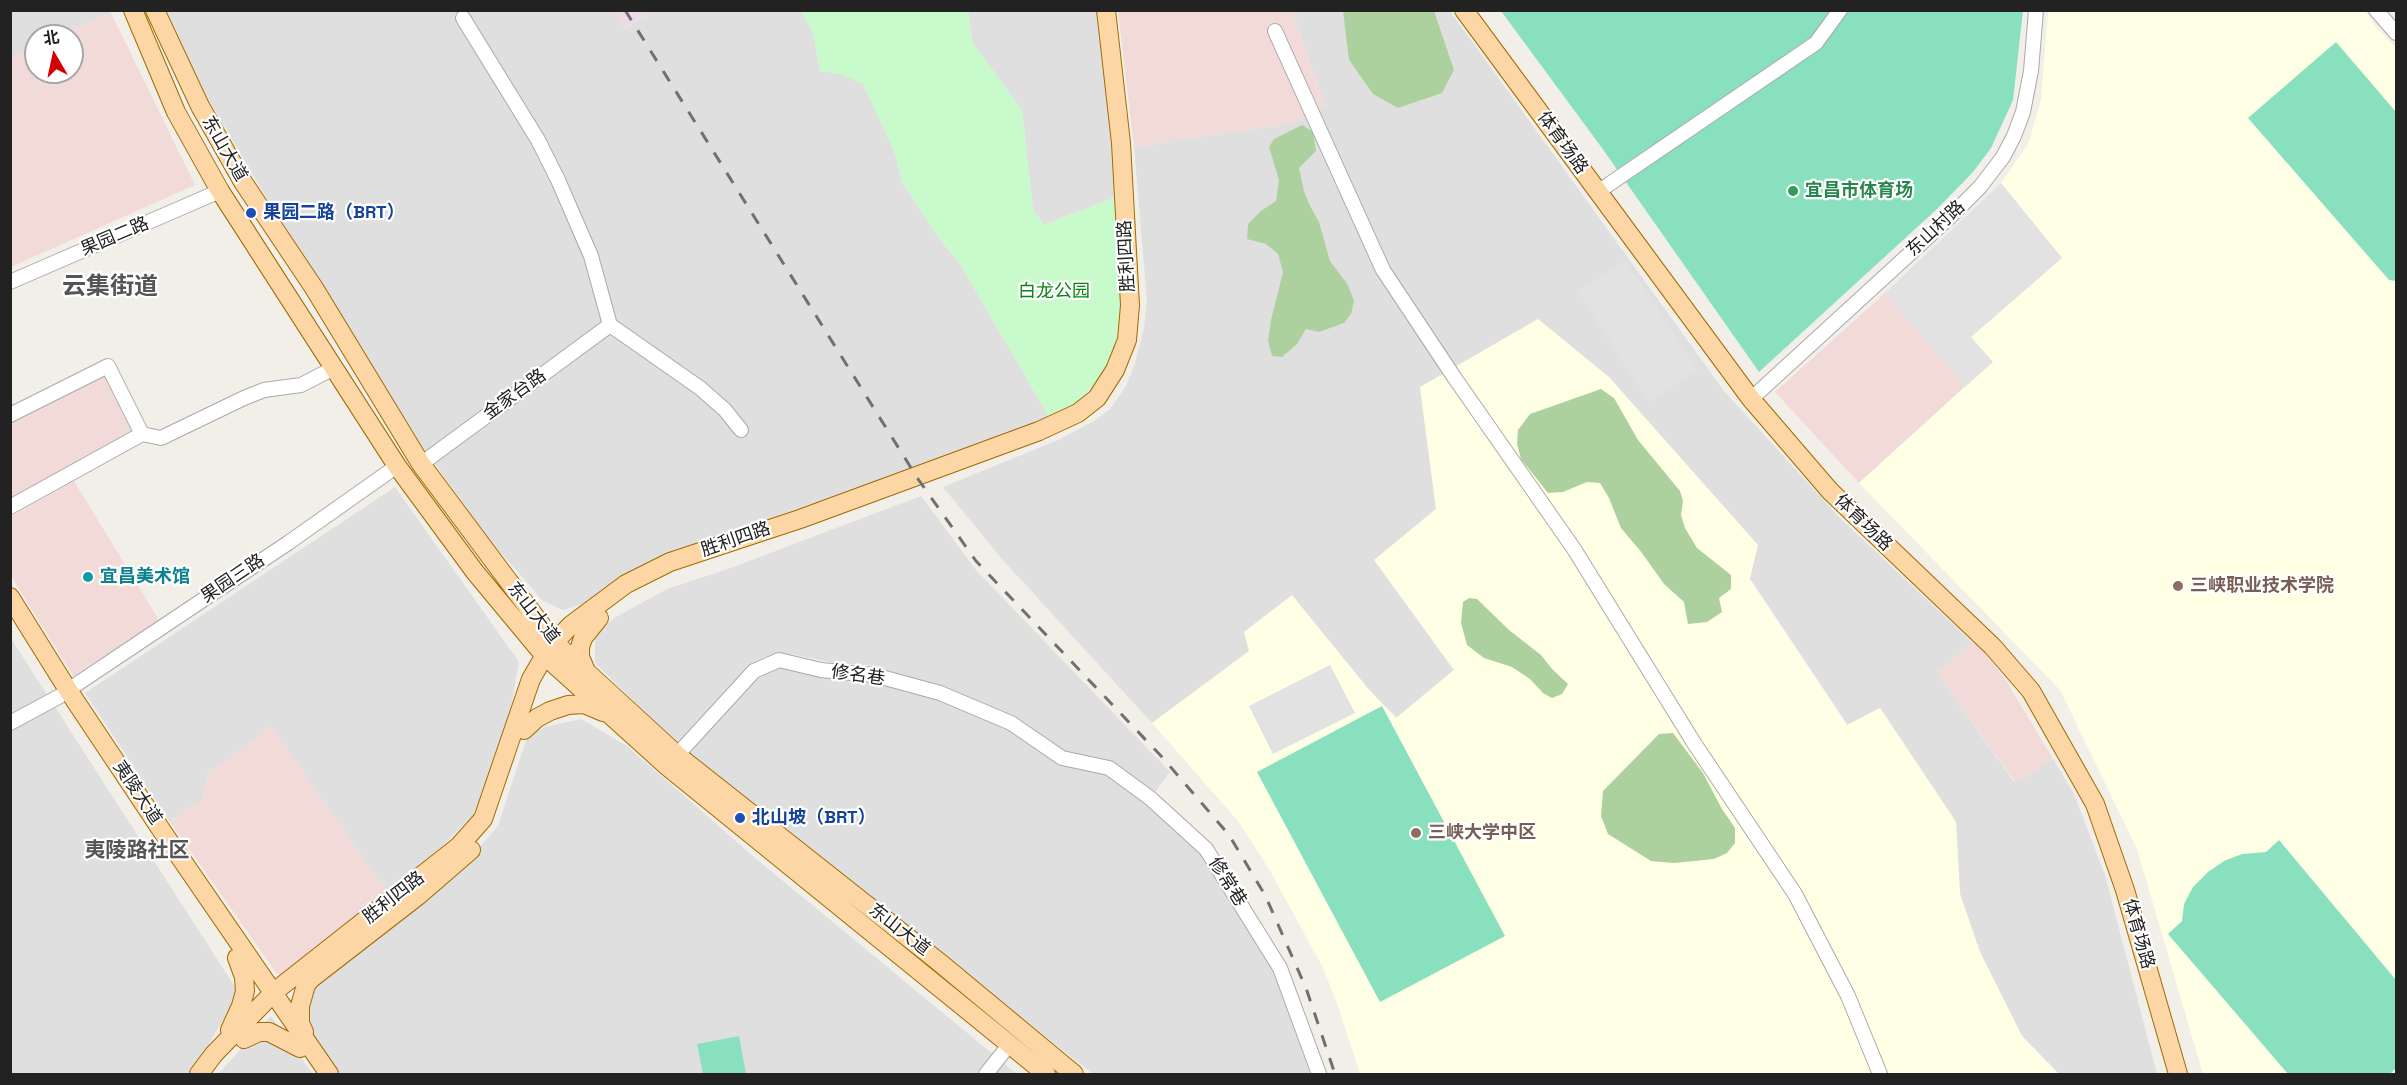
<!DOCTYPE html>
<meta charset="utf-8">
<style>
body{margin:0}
#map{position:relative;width:2407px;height:1085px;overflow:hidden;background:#f2efe9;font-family:"Space Grotesk","Noto Sans SC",sans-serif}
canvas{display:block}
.frame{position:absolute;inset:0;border:12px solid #222;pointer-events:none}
.north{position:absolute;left:24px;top:24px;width:60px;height:60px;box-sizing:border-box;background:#fff;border:2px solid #a7a7a7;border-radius:50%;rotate:351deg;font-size:16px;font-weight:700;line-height:24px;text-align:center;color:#222}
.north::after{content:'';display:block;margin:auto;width:21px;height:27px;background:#d40000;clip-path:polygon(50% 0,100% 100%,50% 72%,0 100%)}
</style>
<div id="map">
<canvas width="2407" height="1085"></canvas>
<div class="frame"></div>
<div class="north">北</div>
</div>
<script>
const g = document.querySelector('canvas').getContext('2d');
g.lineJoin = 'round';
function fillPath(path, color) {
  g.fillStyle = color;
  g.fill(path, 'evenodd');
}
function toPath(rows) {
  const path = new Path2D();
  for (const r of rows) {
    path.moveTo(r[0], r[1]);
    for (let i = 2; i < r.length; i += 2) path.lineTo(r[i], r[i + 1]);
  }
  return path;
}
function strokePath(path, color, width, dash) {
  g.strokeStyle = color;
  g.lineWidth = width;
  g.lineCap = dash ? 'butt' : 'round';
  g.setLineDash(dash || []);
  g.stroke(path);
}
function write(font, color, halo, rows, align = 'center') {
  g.font = font + ' "Space Grotesk","Noto Sans SC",sans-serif';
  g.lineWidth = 4.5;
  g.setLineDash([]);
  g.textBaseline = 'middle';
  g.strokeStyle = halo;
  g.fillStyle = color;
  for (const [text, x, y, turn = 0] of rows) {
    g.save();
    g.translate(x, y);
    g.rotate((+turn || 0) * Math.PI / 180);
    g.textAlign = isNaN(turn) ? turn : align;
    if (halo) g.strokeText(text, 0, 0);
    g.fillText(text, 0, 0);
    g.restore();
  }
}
fillPath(toPath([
 [11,10,110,10,111,13,59,36,36,36,36,46,11,57],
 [613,10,625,29,652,11,801,11,813,33,820,71,841,74,863,83,895,153,902,182,941,241,959,262,1049,417,902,473,668,554,590,602,563,610,543,601,489,539,425,450,260,187,206,95,167,11],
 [968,11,1099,11,1115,152,1116,197,1044,225,1033,210,1022,110,972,42],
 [1292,11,1450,11,1724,391,1842,520,1973,643,1937,673,2015,783,2053,759,2074,794,2105,875,2157,1074,2059,1074,2022,1036,1980,952,1960,894,1956,822,1880,708,1848,725,1750,579,1673,451,1609,377,1420,387,1436,509,1375,560,1454,670,1397,718,1371,692,1250,651,1152,723,1001,558,943,487,1058,440,1096,420,1110,409,1126,386,1135,363,1144,328,1147,301,1134,147,1292,123,1325,106],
 [395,487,519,662,511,707,493,767,473,815,442,846,387,892,271,727,208,774,202,800,170,822,85,693],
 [921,496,976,570,1170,772,1153,795,1063,753,1014,718,868,665,833,663,792,654,764,657,747,669,679,746,595,663,595,636,614,618,667,589,728,569],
 [10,637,235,987,233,1003,191,1074,11,1074],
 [780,667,822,676,875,681,939,698,1006,729,1060,760,1108,770,1205,850,1227,884,1274,972,1310,1074,1093,1074,686,754,758,675],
 [581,719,627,746,754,857,1017,1074,335,1074,284,1003,463,866,498,826,527,737,545,727],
 [271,1016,313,1074,218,1074]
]), '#e0dfdf');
fillPath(toPath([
 [1118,11,1292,11,1325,106,1292,123,1134,147],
 [111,13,195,185,11,267,11,57,36,46,36,72,72,72,72,36,59,36],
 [1885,293,1965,387,1859,483,1775,392],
 [106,370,139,433,11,504,11,420],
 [74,481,159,620,73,676,11,576,10,517],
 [1973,643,1981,648,2007,682,2053,759,2016,783,1937,673],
 [271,727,387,892,280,978,170,822,202,800,208,774]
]), '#f2dad9');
fillPath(toPath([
 [613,11,652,11,624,29]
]), '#ebdbe8');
fillPath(toPath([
 [2048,11,2365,11,2375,26,2396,48,2396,1074,2203,1074,2137,849,2060,690,1859,483,1992,362,1971,337,2062,258,2001,183,2028,144,2041,100],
 [1538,319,1609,377,1758,545,1750,579,1847,725,1880,708,1956,822,1960,894,1980,952,2022,1036,2059,1074,1360,1074,1337,1003,1322,966,1269,869,1238,821,1152,723,1249,651,1244,632,1292,595,1371,692,1396,718,1454,670,1374,560,1436,509,1420,387]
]), '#ffffe5');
fillPath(toPath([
 [1343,11,1434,11,1454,70,1442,93,1398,108,1373,94,1349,60],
 [1302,125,1313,132,1316,151,1299,168,1304,191,1309,204,1319,222,1330,261,1348,285,1354,301,1351,314,1344,323,1319,332,1306,329,1297,344,1282,357,1272,356,1268,341,1271,320,1283,272,1278,254,1266,244,1247,239,1248,224,1261,211,1276,201,1279,180,1269,147,1274,139],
 [1601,389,1614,398,1638,440,1680,491,1683,501,1681,515,1685,528,1697,548,1731,575,1731,589,1719,598,1722,612,1707,622,1688,624,1684,602,1664,584,1642,553,1621,528,1609,498,1600,483,1587,482,1563,492,1548,493,1521,459,1517,444,1518,430,1530,414],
 [1469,598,1477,599,1509,630,1541,655,1552,669,1568,684,1562,694,1552,698,1543,693,1530,679,1512,667,1484,658,1467,645,1461,623,1463,602],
 [1673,733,1703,773,1722,809,1735,828,1735,843,1727,853,1714,859,1674,863,1651,861,1608,834,1601,816,1603,791,1659,734]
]), '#add19e');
fillPath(toPath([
 [801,10,968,11,972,42,1022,110,1033,210,1044,225,1116,197,1122,296,1120,335,1108,362,1093,386,1072,406,1049,417,959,262,941,241,902,182,895,153,863,84,841,74,820,71,813,33]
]), '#c8facc');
fillPath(toPath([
 [1501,11,2023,11,2013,100,1991,148,1973,172,1937,209,1759,372,1602,148],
 [2336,42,2396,112,2396,281,2389,280,2248,118],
 [1382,706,1505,936,1380,1002,1257,772],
 [2279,840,2396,980,2396,1068,2390,1074,2288,1074,2168,934,2182,921,2184,904,2193,887,2208,872,2224,861,2242,854,2266,852],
 [739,1036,746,1074,703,1074,697,1044]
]), '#88e0be');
fillPath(toPath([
 [2001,183,2062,258,1971,337,1993,362,1965,387,1885,293],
 [1626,260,1698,371,1649,402,1577,291],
 [1330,665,1355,713,1273,754,1249,706]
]), '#e2e2e2');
const minor = toPath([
 [2376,10,2396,33],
 [463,18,538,140,558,180,591,256,610,325,700,388,725,410,741,430],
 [1275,31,1383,270,1454,377,1574,549,1694,743,1795,894,1848,996,1880,1074],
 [1605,187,1816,43,1840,10],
 [10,282,220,191],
 [1751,399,1952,215,1980,187,2003,157,2014,136,2023,112,2031,71,2036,10],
 [10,415,108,366,142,434,161,438,244,398,264,390,301,385,334,368],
 [421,464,610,325],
 [10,507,142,434],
 [68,690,288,543,397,466],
 [10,723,60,696],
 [677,755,754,671,779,660,821,670,874,675,940,693,1011,723,1062,758,1109,768,1150,798,1206,849,1280,968,1319,1074],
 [986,1074,1009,1045]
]);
const major = toPath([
 [133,10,176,112,220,191,397,466,475,572,544,655,668,767,1046,1074],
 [155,10,200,106,243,182,314,288,421,464,554,642,677,755,939,962,1074,1074],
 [1464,10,1751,399,1830,491,1993,647,2031,691,2095,804,2125,890,2178,1074],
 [10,597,68,690,164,834,329,1074],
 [586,671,580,657,580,647,583,638,599,618],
 [524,730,537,718,550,711,568,705,584,704,603,712],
 [312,978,419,895,471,850],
 [230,1030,241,1006,245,991,244,977,237,958],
 [304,1032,300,1023,300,1006,306,985,310,980],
 [244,1039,259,1032,269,1032,300,1048],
 [199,1074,214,1054,274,992,459,846,483,819,531,679,549,648,571,625,626,584,670,562,800,519,1039,431,1078,413,1097,398,1115,370,1127,340,1130,305,1121,143,1106,10]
]);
strokePath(minor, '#a9a9a9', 16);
strokePath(major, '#a06b00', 20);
strokePath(minor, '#fff', 14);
strokePath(major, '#fcd6a4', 18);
strokePath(toPath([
 [625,10,918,479,976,561,1162,757,1229,835,1265,895,1306,988,1335,1074]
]), '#707070', 3, [12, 12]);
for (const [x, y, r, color] of [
 [1793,191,6,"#2e9e5b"],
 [251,213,6,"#1a4fb4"],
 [88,577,6,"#0f9aa8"],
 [2178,586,6,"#8d6e63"],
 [740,818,6,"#1a4fb4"],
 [1416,833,6,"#8d6e63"]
]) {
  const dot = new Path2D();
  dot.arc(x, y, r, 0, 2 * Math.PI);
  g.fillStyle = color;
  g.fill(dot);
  strokePath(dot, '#fff', 2);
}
write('18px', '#222', '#fff', [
 ["体育场路",1562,143,54],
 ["东山大道",224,149,60],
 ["东山村路",1936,229,-43],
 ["果园二路",115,237,-23],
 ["胜利四路",1127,256,-93],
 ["金家台路",515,395,-36],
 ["体育场路",1863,523,44],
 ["胜利四路",736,540,-19],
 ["果园三路",233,579,-34],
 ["东山大道",533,613,52],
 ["修名巷",858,676,8],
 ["夷陵大道",137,793,56],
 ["修常巷",1227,882,58],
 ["胜利四路",394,898,-38],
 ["东山大道",899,930,38],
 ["体育场路",2138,934,74]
]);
write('bold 18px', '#27864d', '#fff', [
 ["宜昌市体育场",1805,191]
], 'left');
write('bold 18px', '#164399', '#fff', [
 ["果园二路（BRT）",263,213],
 ["北山坡（BRT）",752,818]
], 'left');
write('18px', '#0c8416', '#fff', [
 ["白龙公园",1054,292]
]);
write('bold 18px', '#0d838f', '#fff', [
 ["宜昌美术馆",100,577]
], 'left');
write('bold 18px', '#785e54', '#fff', [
 ["三峡职业技术学院",2190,586],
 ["三峡大学中区",1428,833]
], 'left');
write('bold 21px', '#555', '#fff', [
 ["夷陵路社区",137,851]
]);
write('bold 24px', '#555', '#fff', [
 ["云集街道",110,287]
]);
</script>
